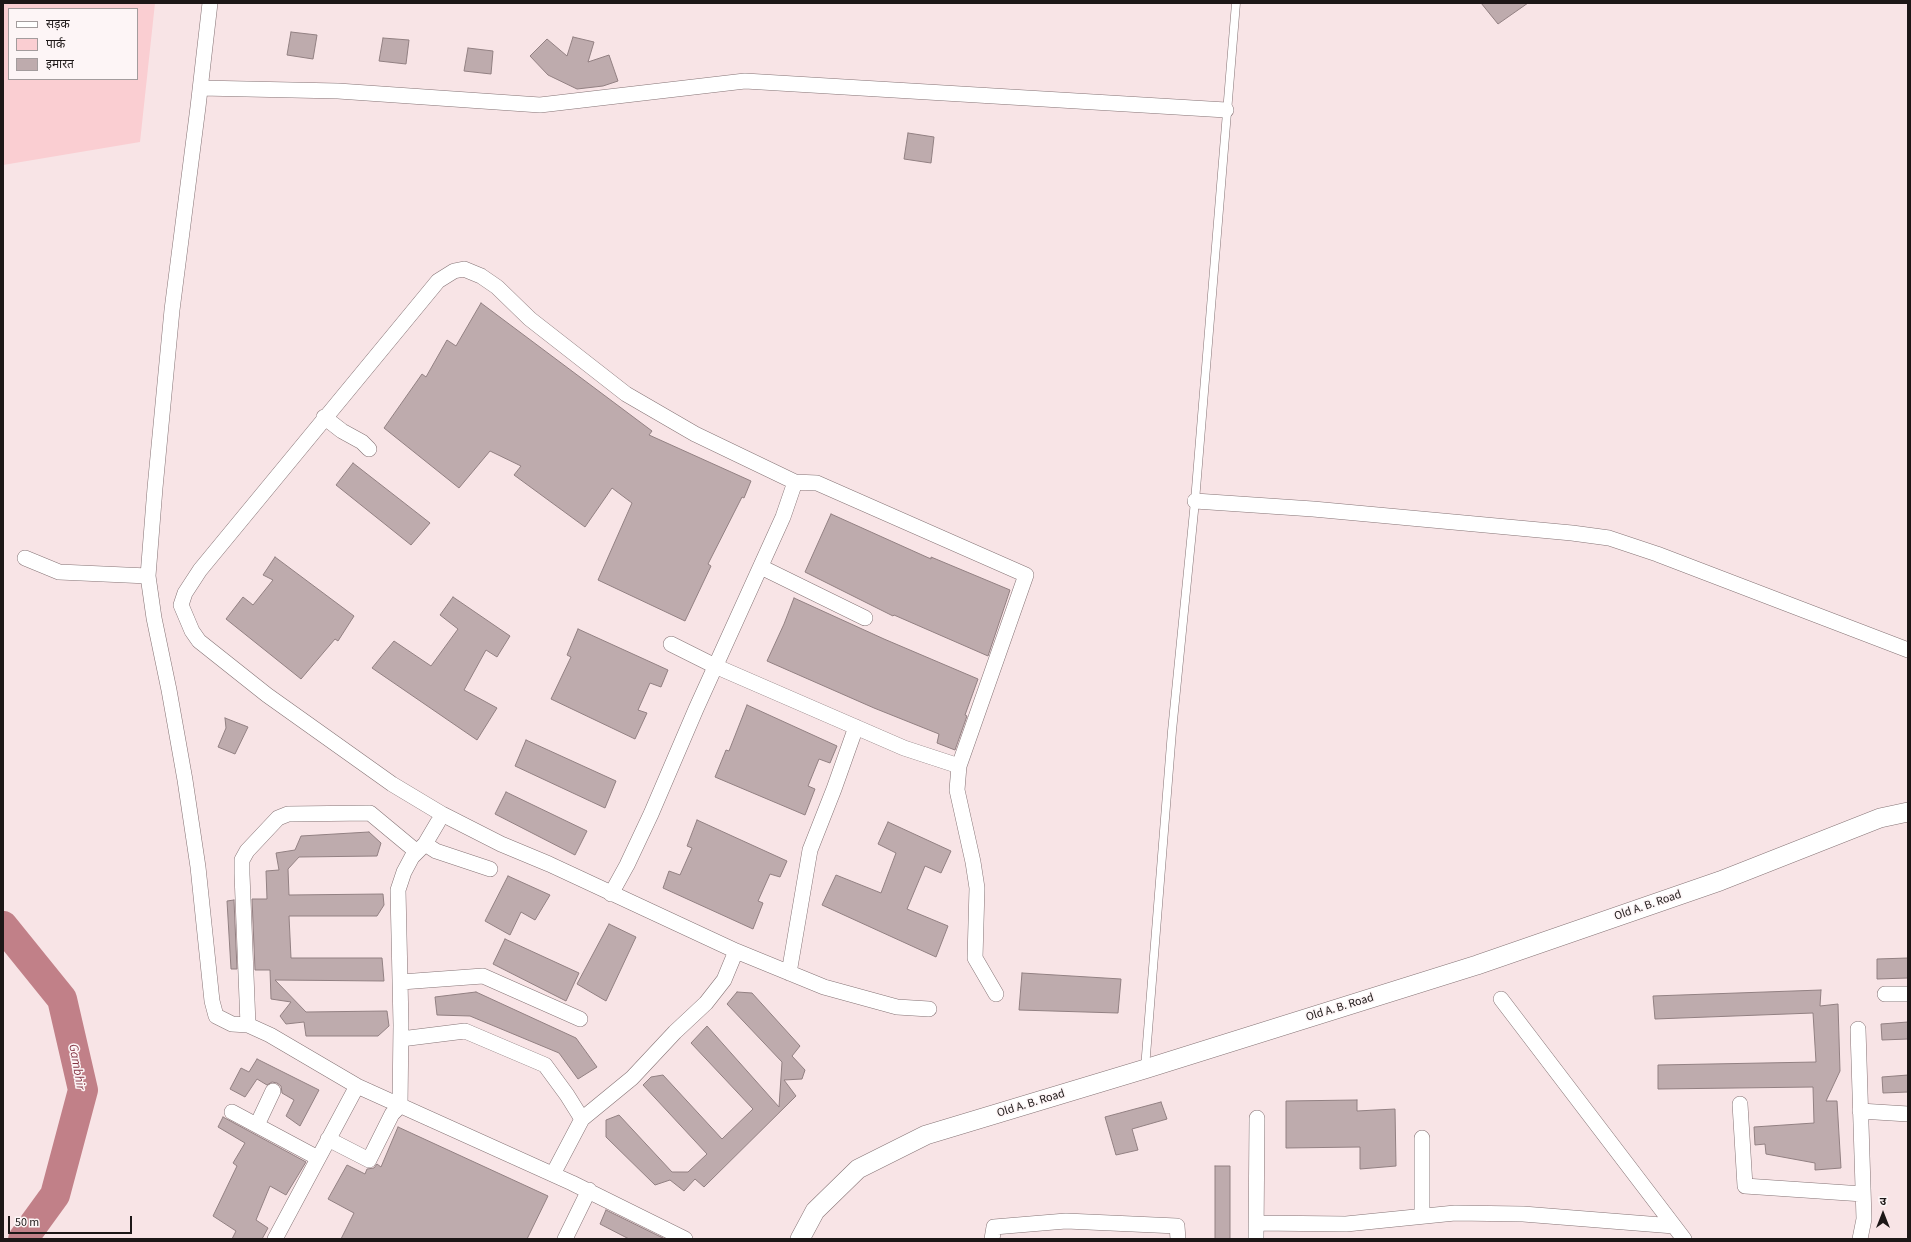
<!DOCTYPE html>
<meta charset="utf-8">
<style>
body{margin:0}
#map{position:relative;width:1911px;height:1242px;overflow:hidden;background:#f8e4e6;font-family:"Source Sans 3","Noto Sans Devanagari",sans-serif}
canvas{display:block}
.frame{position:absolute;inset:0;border:4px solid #1d1717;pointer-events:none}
.legend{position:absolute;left:8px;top:8px;width:130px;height:72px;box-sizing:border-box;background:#fdf5f6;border:1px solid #a39c9d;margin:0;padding:5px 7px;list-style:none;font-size:12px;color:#1d1717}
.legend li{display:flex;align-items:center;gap:8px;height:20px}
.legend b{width:20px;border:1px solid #a39c9d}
.north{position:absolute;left:1863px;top:1194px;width:40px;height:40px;-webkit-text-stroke:3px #fdf5f6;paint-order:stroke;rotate:0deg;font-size:11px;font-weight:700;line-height:16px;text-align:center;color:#1d1717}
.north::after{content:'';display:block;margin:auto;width:14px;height:18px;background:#1d1717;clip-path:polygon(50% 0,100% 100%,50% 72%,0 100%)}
.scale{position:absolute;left:8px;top:1216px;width:124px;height:18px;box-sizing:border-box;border:2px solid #1d1717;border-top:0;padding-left:5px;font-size:12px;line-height:14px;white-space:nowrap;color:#1d1717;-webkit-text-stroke:3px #fdf5f6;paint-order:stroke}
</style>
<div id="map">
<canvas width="1911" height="1242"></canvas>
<div class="frame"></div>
<ul class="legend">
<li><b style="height:5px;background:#fff"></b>सड़क</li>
<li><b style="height:11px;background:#faced2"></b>पार्क</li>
<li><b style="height:11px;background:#beabad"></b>इमारत</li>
</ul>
<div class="north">उ</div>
<div class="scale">50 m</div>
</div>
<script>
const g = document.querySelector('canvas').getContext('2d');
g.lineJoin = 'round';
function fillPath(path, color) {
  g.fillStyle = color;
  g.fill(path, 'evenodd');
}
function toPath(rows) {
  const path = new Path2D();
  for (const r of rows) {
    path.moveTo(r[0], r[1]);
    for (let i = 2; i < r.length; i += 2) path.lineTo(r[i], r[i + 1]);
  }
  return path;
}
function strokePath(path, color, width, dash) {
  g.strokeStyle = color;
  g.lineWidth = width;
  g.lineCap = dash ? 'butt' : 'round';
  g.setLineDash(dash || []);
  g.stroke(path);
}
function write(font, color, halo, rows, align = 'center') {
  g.font = font + ' "Source Sans 3",sans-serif';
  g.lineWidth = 3;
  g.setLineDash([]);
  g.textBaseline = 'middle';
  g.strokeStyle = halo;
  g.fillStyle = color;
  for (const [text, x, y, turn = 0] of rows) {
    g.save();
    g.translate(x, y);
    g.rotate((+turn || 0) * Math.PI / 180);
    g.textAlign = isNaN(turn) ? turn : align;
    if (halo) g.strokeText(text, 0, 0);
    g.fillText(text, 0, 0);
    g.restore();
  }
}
fillPath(toPath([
 [3,3,155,3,140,142,3,165],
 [9,9,137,9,137,79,9,79]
]), '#faced2');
strokePath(toPath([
 [3,926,62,999,83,1090,55,1195,23,1239]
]), '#c18088', 30);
const building = toPath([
 [1481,3,1528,3,1498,24,1481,3],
 [291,32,317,35,313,59,287,55,291,32],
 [573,37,594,42,588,62,609,55,618,81,603,86,577,89,548,75,530,56,547,39,567,56,573,37],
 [383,38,409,40,406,64,379,61,383,38],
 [468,48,493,51,491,74,464,71,468,48],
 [908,133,934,137,931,163,904,159,908,133],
 [481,303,652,431,649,435,751,481,744,498,742,497,708,564,711,566,685,621,598,580,632,503,612,488,585,527,514,475,521,466,490,451,459,488,384,428,422,374,426,377,447,340,456,346,481,303],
 [353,463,430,523,411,545,336,485,353,463],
 [831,514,931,559,931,557,1010,590,988,656,894,615,893,616,805,572,831,514],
 [275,557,354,616,338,641,335,639,301,679,226,619,243,597,253,605,273,580,263,575,275,557],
 [453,597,510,636,497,657,486,650,464,690,497,708,477,740,372,668,394,641,431,666,458,629,440,615,453,597],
 [794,598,884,639,978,679,965,715,967,716,955,750,937,743,939,734,874,708,767,661,784,624,794,598],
 [578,629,668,670,661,687,650,683,638,710,647,713,635,739,551,699,571,657,567,655,578,629],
 [747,705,837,746,830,763,819,759,808,786,815,789,805,815,715,777,726,750,729,751,747,705],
 [225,718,248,727,235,754,218,747,226,728,225,718],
 [526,740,616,781,605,808,515,766,526,740],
 [506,792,587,831,575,855,495,814,506,792],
 [697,820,787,861,780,877,770,874,758,901,763,903,753,929,663,888,669,871,680,875,692,848,687,846,697,820],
 [888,822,951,851,941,873,925,866,907,909,948,926,936,957,822,905,836,875,881,893,896,853,878,844,888,822],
 [369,832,381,843,377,856,299,857,288,869,289,895,383,894,384,905,377,916,289,916,291,958,382,958,384,981,275,980,306,1012,387,1011,389,1026,378,1036,306,1036,304,1022,286,1024,280,1016,291,1002,271,999,270,970,255,970,252,899,267,899,266,871,279,870,276,853,295,850,301,836,369,832],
 [508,876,550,895,535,920,521,912,510,935,485,921,508,876],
 [234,900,237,969,231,969,227,901,234,900],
 [609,924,636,937,606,1001,577,984,609,924],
 [505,939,579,973,566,1001,493,964,505,939],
 [1908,958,1908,978,1877,979,1877,959,1908,958],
 [1022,973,1121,979,1118,1013,1019,1010,1022,973],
 [1821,990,1820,1006,1838,1004,1840,1071,1826,1101,1837,1101,1841,1168,1815,1170,1815,1163,1766,1154,1765,1144,1755,1145,1754,1127,1814,1123,1813,1087,1658,1089,1658,1065,1816,1062,1813,1013,1655,1019,1653,996,1821,990],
 [476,992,576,1038,597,1067,578,1079,559,1053,470,1016,437,1015,435,997,476,992],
 [737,992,752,993,800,1046,792,1056,805,1070,802,1079,784,1080,796,1096,704,1187,695,1179,684,1191,670,1180,655,1185,606,1137,606,1120,619,1115,672,1172,688,1172,707,1154,643,1085,651,1077,663,1075,722,1139,753,1109,691,1043,707,1026,779,1107,782,1062,727,1004,737,992],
 [1908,1022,1908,1039,1882,1040,1881,1024,1908,1022],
 [257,1059,319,1090,300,1126,286,1116,294,1100,282,1093,281,1086,277,1083,272,1082,267,1085,257,1079,245,1097,230,1089,241,1068,249,1072,257,1059],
 [1908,1075,1908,1092,1883,1093,1882,1077,1908,1075],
 [1357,1100,1357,1111,1395,1109,1396,1166,1360,1169,1360,1147,1286,1148,1286,1101,1357,1100],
 [1161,1102,1167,1119,1132,1129,1138,1150,1116,1155,1105,1117,1161,1102],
 [223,1117,306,1162,286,1195,270,1186,256,1220,268,1228,262,1239,232,1239,236,1231,213,1216,237,1166,233,1163,245,1143,218,1127,223,1117],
 [398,1127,548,1196,527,1239,341,1239,354,1213,328,1199,347,1165,365,1174,367,1169,374,1168,377,1164,381,1167,398,1127],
 [1215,1166,1230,1166,1230,1239,1215,1239,1215,1166],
 [606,1210,665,1239,629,1239,600,1224,606,1210]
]);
fillPath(building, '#beabad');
strokePath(building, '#928082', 1);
const service = toPath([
 [1145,1068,1172,731,1195,501,1236,3]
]);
const minor = toPath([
 [210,3,198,107,172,310,155,488,148,576,154,618,169,690,185,780,198,867,212,1001,216,1016,232,1024,248,1025,270,1035,357,1086,572,1183,685,1239],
 [201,88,338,91,540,105,745,81,1226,110],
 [324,417,342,431,362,442,369,449],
 [1195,501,1313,509,1572,533,1609,538,1657,554,1908,650],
 [25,558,59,572,148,576],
 [761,567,865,618],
 [671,644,715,666,904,748,959,766],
 [425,844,436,851,490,869],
 [611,894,627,865,651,814,696,709,783,517,795,482],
 [789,973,810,850,834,789,856,727],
 [401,982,483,976,580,1019],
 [1885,994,1908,994],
 [1501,999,1684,1239],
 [929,1009,897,1007,824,987,736,951,549,864,501,844,442,814,392,784,267,695,199,641,192,631,181,605,185,593,200,570,438,281,454,271,464,269,481,276,497,287,530,319,626,394,695,434,795,482,817,483,1026,575,959,766,957,790,973,862,977,888,975,958,996,994],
 [248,1025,242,874,242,860,247,851,278,818,288,814,370,813,417,852],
 [1858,1029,1864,1219,1860,1239],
 [401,1039,465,1031,545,1065,567,1095,582,1119],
 [1740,1104,1745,1186,1863,1194],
 [1860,1111,1908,1114],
 [232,1112,318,1158],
 [257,1125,273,1091],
 [1422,1138,1422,1216],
 [328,1139,369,1160,392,1114,400,1106,401,1025,398,890,404,872,412,857,425,844,438,822],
 [553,1174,582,1119,632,1078,675,1032,706,1003,724,980,736,951],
 [1256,1223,1346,1224,1455,1213,1523,1214,1674,1226],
 [275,1239,357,1086],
 [565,1239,589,1190],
 [992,1239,994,1227,1066,1221,1177,1226,1178,1239],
 [1256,1239,1257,1118]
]);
const tertiary = toPath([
 [800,1239,815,1211,858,1169,926,1135,1145,1069,1477,965,1720,881,1880,818,1908,812]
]);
strokePath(service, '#857375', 9);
strokePath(minor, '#857375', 16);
strokePath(tertiary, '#857375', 20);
strokePath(service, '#fff', 8);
strokePath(minor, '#fff', 15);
strokePath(tertiary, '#fff', 19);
write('12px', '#1d1717', '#fdf5f6', [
 ["Old A. B. Road",1648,906,-19],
 ["Old A. B. Road",1340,1008,-17],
 ["Old A. B. Road",1031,1104,-17]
]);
write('italic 13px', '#843443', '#fdf5f6', [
 ["Gambhir",76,1067,80]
]);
</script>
